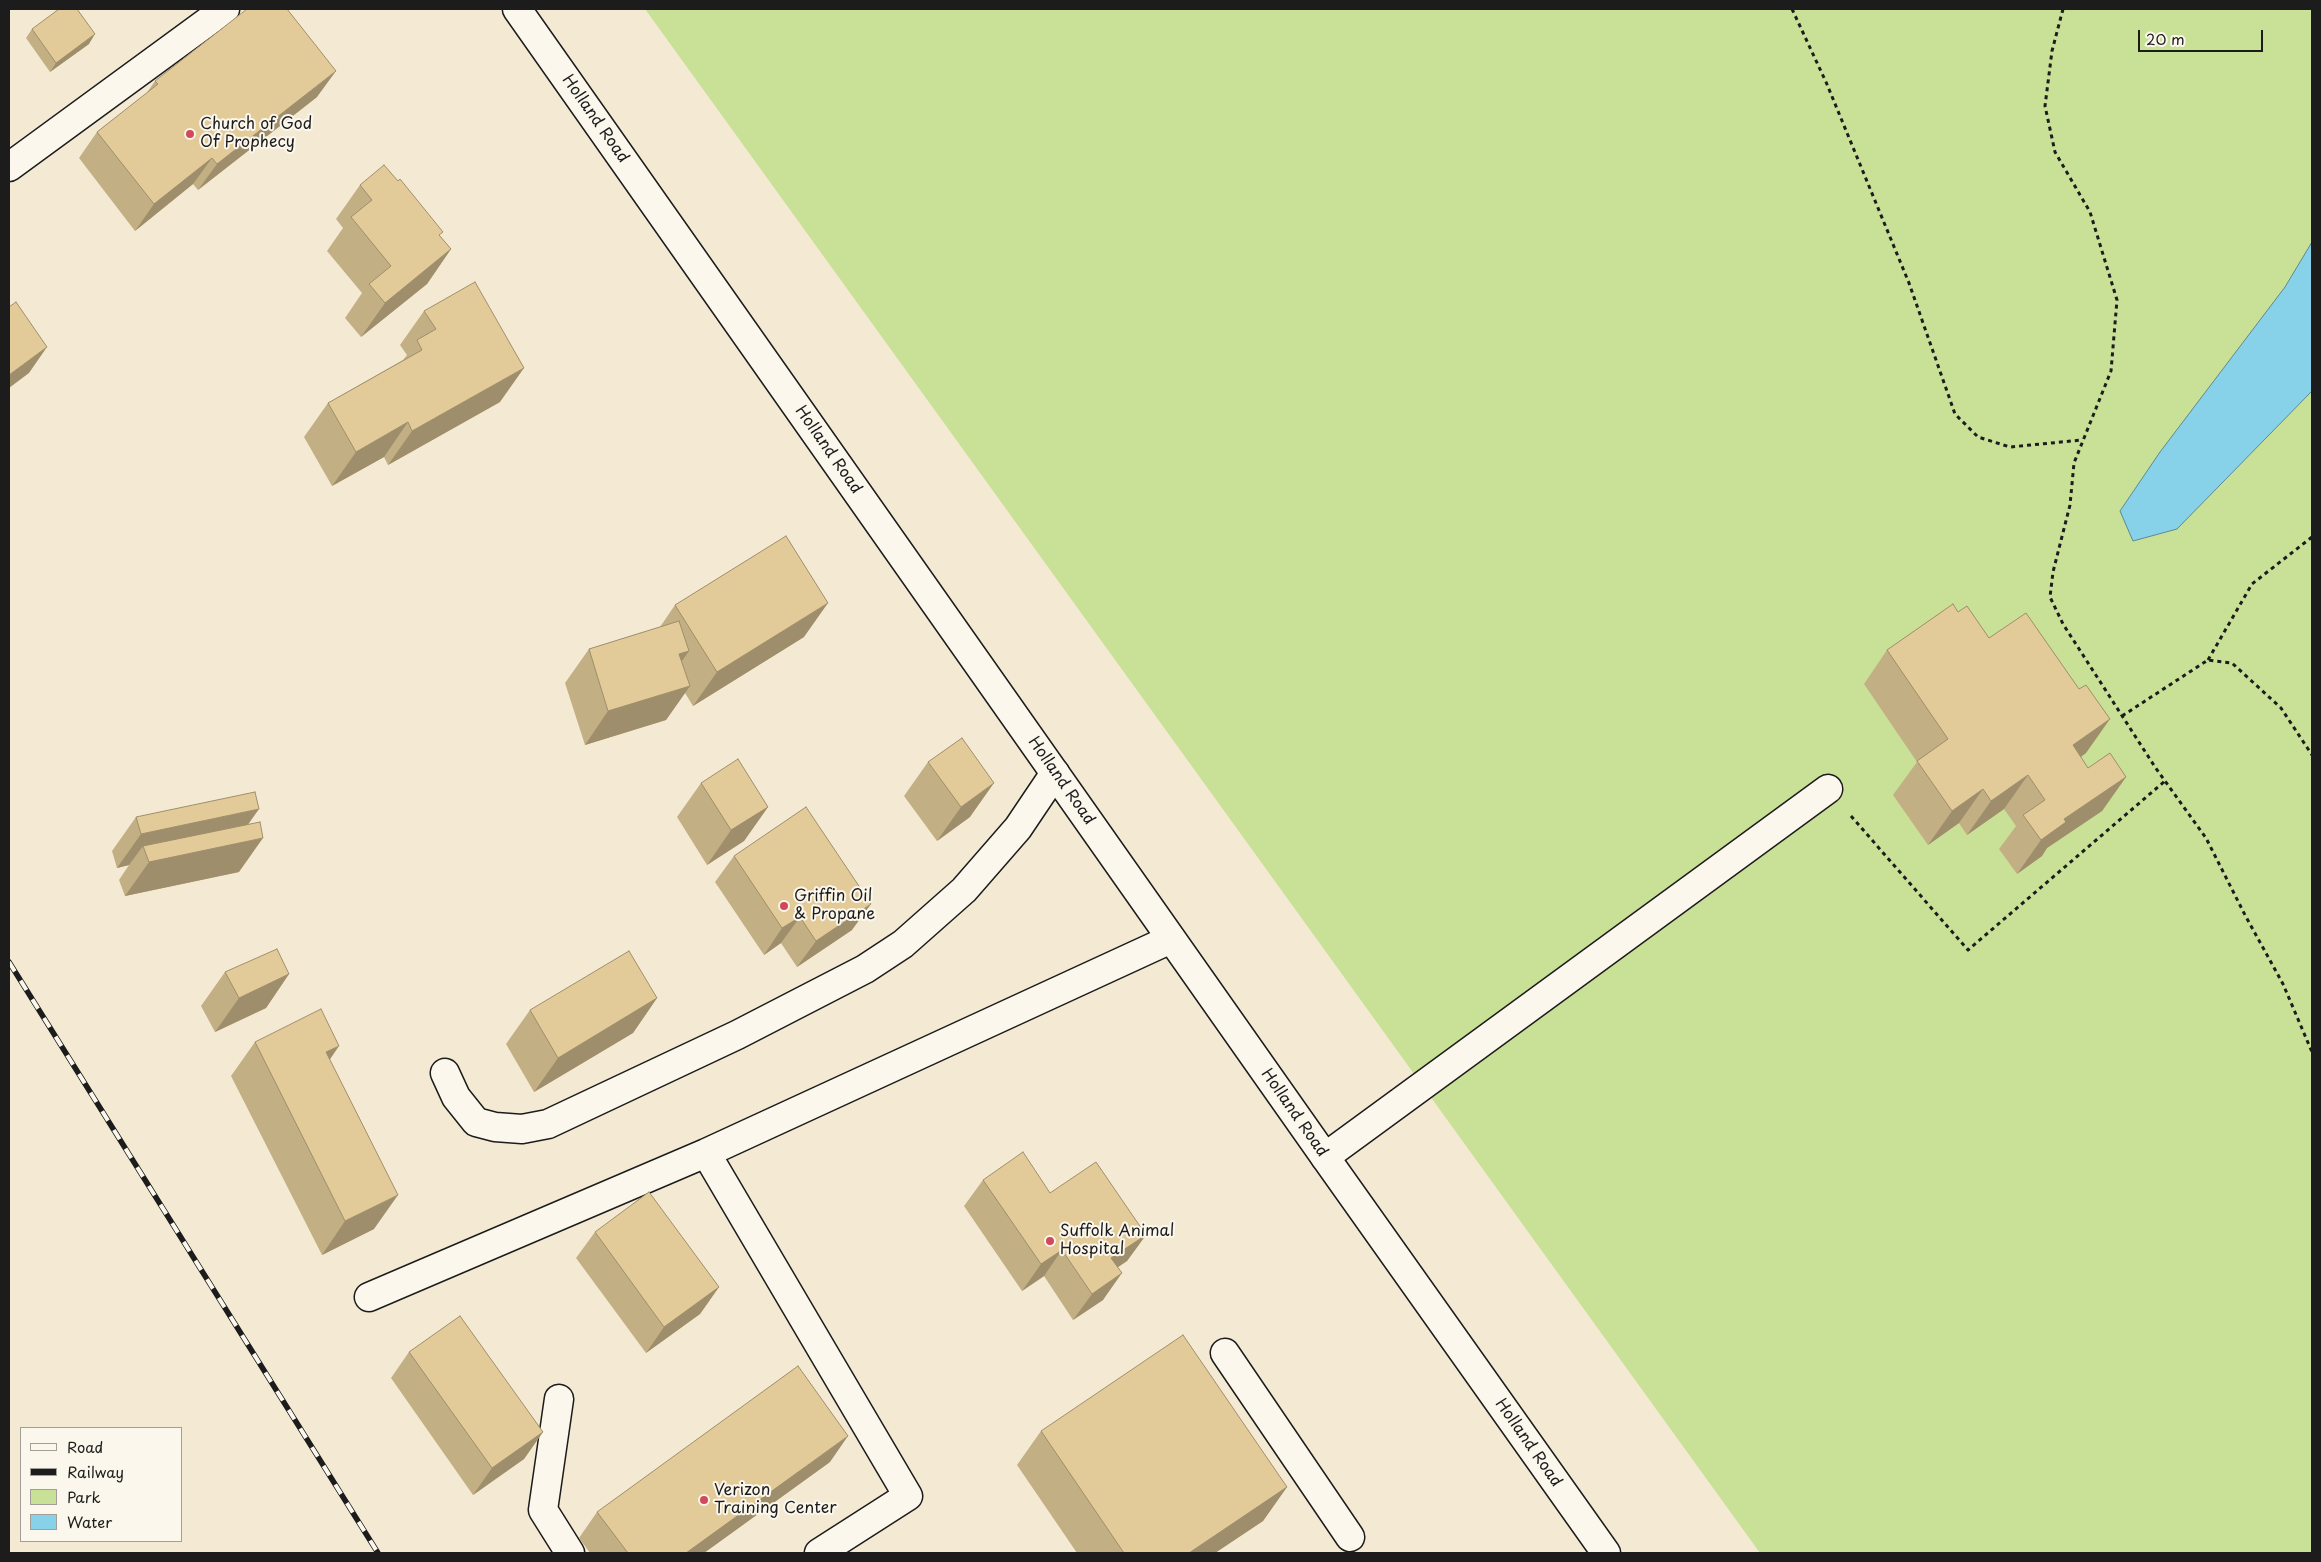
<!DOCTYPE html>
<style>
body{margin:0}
#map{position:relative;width:2321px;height:1562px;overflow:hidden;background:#f4ead3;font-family:"Playpen Sans",sans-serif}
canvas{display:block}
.frame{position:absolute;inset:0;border:10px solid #1c1c1c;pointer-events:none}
.legend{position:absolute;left:20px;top:1427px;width:162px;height:115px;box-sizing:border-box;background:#fbf7ec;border:1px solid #a29f99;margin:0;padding:6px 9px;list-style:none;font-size:15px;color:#1c1c1c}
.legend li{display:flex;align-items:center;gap:10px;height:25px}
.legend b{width:25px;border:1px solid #a29f99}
.scale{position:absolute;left:2138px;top:30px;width:125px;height:22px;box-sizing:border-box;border:2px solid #1c1c1c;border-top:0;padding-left:6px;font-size:15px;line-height:18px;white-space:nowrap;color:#1c1c1c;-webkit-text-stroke:4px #fbf7ec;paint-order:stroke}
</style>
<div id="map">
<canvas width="2321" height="1562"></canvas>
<div class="frame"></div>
<ul class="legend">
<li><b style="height:6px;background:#fbf7ec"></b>Road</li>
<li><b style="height:6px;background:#1c1c1c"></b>Railway</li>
<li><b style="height:14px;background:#c9e197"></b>Park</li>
<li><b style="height:14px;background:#87d2e8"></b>Water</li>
</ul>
<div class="scale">20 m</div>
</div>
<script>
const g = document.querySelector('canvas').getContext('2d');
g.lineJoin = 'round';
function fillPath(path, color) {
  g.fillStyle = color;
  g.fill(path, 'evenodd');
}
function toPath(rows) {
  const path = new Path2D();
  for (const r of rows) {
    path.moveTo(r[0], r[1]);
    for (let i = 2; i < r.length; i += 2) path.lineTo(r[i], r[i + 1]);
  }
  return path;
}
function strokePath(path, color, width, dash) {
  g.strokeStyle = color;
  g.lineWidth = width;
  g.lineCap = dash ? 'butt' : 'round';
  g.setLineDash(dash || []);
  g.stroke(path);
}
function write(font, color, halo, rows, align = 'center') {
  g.font = font + ' "Playpen Sans",sans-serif';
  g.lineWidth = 4;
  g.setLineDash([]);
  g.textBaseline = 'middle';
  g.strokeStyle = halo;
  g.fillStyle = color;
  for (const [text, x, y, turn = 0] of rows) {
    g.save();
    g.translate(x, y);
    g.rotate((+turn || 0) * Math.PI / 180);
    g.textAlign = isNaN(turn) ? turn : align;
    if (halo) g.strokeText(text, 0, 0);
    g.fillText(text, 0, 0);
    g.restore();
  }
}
fillPath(toPath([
 [645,9,2312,9,2312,1553,1760,1553]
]), '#c9e197');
const water = toPath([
 [2312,242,2312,391,2177,529,2133,541,2120,511,2160,452,2285,287,2312,242]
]);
fillPath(water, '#87d2e8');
strokePath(water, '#5c8996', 1);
const minor = toPath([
 [9,167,225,9],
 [445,1073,456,1097,476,1122,495,1127,522,1129,548,1124,737,1035,865,969,903,944,964,890,1018,828,1055,773],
 [706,1153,908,1496,819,1553],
 [1325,1157,1828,789],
 [369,1297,706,1153,1171,939],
 [1225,1353,1350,1537],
 [559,1399,543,1510,570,1553]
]);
const major = toPath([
 [517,9,1325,1157,1606,1553]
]);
strokePath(minor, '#1c1c1c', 31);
strokePath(major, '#1c1c1c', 31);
strokePath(toPath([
 [1792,9,1826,82,1909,283,1955,414,1978,437,2010,447,2082,440],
 [2063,9,2052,51,2045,106,2055,152,2090,212,2117,300,2111,371,2074,463,2070,505,2053,572,2050,597,2063,624,2155,767,2206,838,2245,915,2283,984,2312,1052],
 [2208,660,2252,584,2312,537],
 [2122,716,2208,660,2232,663,2281,708,2312,755],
 [1851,816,1968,950,2165,781]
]), '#1c1c1c', 3, [4, 4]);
strokePath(minor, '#fbf7ec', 28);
strokePath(major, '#fbf7ec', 28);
const rail = toPath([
 [9,962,378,1553]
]);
strokePath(rail, '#1c1c1c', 5.5);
strokePath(rail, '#fbf7ec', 4, [11]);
fillPath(toPath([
 [32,29,89,44,50,72,26,38],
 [155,81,317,97,198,190,193,184,135,231,79,158,97,132,146,94],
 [360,185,440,236,451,249,427,284,361,337,345,318,362,293,327,251,343,228,336,219],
 [424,311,500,402,388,465,384,457,332,486,304,437,328,403,403,360,407,355,400,345],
 [675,605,804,637,693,706,685,693,666,720,585,745,565,683,589,649,660,627],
 [1958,612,1989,638,2086,753,2081,757,2088,768,2126,777,2102,811,2047,848,2042,856,2017,874,1999,849,2016,826,2004,809,1967,835,1959,823,1928,845,1893,795,1917,762,1864,684,1887,650],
 [928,762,970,817,937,841,904,796],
 [701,783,768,807,744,841,707,865,677,817],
 [136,817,249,824,239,872,125,896,119,880,129,865,117,868,112,851],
 [734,856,852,930,797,967,781,943,764,955,715,882],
 [225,972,289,974,266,1008,215,1032,201,1006],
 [657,998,633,1033,534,1092,506,1044,530,1010],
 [255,1042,329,1060,374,1229,322,1255,231,1076],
 [983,1180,1050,1193,1146,1235,1127,1261,1118,1267,1103,1300,1073,1320,1044,1276,1022,1291,964,1206],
 [595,1232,719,1287,700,1314,646,1353,576,1258],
 [409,1352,543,1432,524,1459,473,1495,391,1378],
 [1041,1431,1287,1487,1263,1521,1215,1553,1077,1553,1017,1465],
 [830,1462,704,1553,590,1553,579,1538,597,1512]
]), '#c3af84');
fillPath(toPath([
 [95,34,89,44,50,72,56,63],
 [336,71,317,97,198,190,217,164],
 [212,158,193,184,135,231,154,204],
 [451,249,427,284,361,337,385,303],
 [47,347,29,373,9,388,9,375],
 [524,368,500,402,388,465,412,431],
 [408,422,384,457,332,486,356,452],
 [828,603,804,637,693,706,717,672],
 [689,651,665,685,679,654],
 [690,686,666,720,585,745,608,711],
 [2110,719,2086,753,2049,779,2073,745],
 [2028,775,2004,809,1967,835,1991,801],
 [2126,777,2102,811,2047,848,2042,856,2017,874,2041,840,2064,819],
 [994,783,970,817,937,841,961,807],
 [1983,789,1959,823,1928,845,1952,811],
 [768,807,744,841,707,865,731,830],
 [259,809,235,843,143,846,129,865,117,868,141,834],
 [263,838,239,872,125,896,149,862],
 [871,904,852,930,797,967,816,941],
 [800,917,781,943,764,955,782,928],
 [289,974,266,1008,215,1032,239,998],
 [657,998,633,1033,534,1092,558,1058],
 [339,1046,316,1080,326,1052],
 [398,1195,374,1229,322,1255,345,1221],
 [1146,1235,1127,1261,1093,1284,1111,1258],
 [1062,1250,1044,1276,1022,1291,1041,1264],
 [1122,1273,1103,1300,1073,1320,1092,1294],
 [719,1287,700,1314,646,1353,664,1327],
 [543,1432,524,1459,473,1495,492,1468],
 [848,1436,830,1462,704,1553,686,1553],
 [1287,1487,1263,1521,1215,1553,1189,1553]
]), '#9f8e6b');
const building = toPath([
 [59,9,77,9,95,34,56,63,32,29,59,9],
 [247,9,287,9,336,71,217,164,212,158,154,204,97,132,158,84,155,81,247,9],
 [384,165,398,181,400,179,443,232,439,235,451,249,385,303,369,284,391,266,351,217,372,200,360,185,384,165],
 [475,282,524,368,412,431,408,422,356,452,328,403,422,350,417,340,436,329,424,311,475,282],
 [16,302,47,347,9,375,9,307,16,302],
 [786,536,828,603,717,672,675,605,786,536],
 [1953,604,1958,612,1967,606,1989,638,2026,613,2079,689,2086,685,2110,719,2073,745,2088,768,2110,753,2126,777,2064,819,2066,822,2041,840,2023,815,2045,800,2028,775,1991,801,1983,789,1952,811,1917,761,1948,739,1887,650,1953,604],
 [679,621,689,651,679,654,690,686,608,711,589,649,679,621],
 [962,738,994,783,961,807,928,762,962,738],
 [738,759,768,807,731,830,701,783,738,759],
 [255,792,259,809,141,834,136,817,255,792],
 [806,807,871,904,816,941,800,917,782,928,734,856,806,807],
 [260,822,263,838,149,862,143,846,260,822],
 [277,949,289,974,239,998,225,972,277,949],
 [629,951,657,998,558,1058,530,1010,629,951],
 [321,1009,339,1046,326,1052,398,1195,345,1221,255,1042,321,1009],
 [1023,1152,1050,1193,1096,1162,1146,1235,1111,1258,1122,1273,1092,1294,1062,1250,1041,1264,983,1180,1023,1152],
 [649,1192,719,1287,664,1327,595,1232,649,1192],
 [460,1316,543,1432,492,1468,409,1352,460,1316],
 [1183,1335,1287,1487,1189,1553,1124,1553,1041,1431,1183,1335],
 [798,1366,848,1436,686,1553,628,1553,597,1512,798,1366]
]);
fillPath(building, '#e3cb99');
strokePath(building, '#9f8e6b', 1);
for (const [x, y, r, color] of [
 [190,134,5,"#d1495b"],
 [784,906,5,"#d1495b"],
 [1050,1241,5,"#d1495b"],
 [704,1500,5,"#d1495b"]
]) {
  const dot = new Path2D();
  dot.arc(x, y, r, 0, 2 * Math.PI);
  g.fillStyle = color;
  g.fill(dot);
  strokePath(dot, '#fbf7ec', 2);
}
write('16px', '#1c1c1c', '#fbf7ec', [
 ["Holland Road",595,119,55],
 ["Holland Road",828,450,55],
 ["Holland Road",1061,781,55],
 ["Holland Road",1294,1113,55],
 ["Holland Road",1528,1443,55]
]);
write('16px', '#1c1c1c', '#fbf7ec', [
 ["Church of God",200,125],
 ["Of Prophecy",200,143],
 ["Griffin Oil",794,897],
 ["& Propane",794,915],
 ["Suffolk Animal",1060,1232],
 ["Hospital",1060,1250],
 ["Verizon",714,1491],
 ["Training Center",714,1509]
], 'left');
</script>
